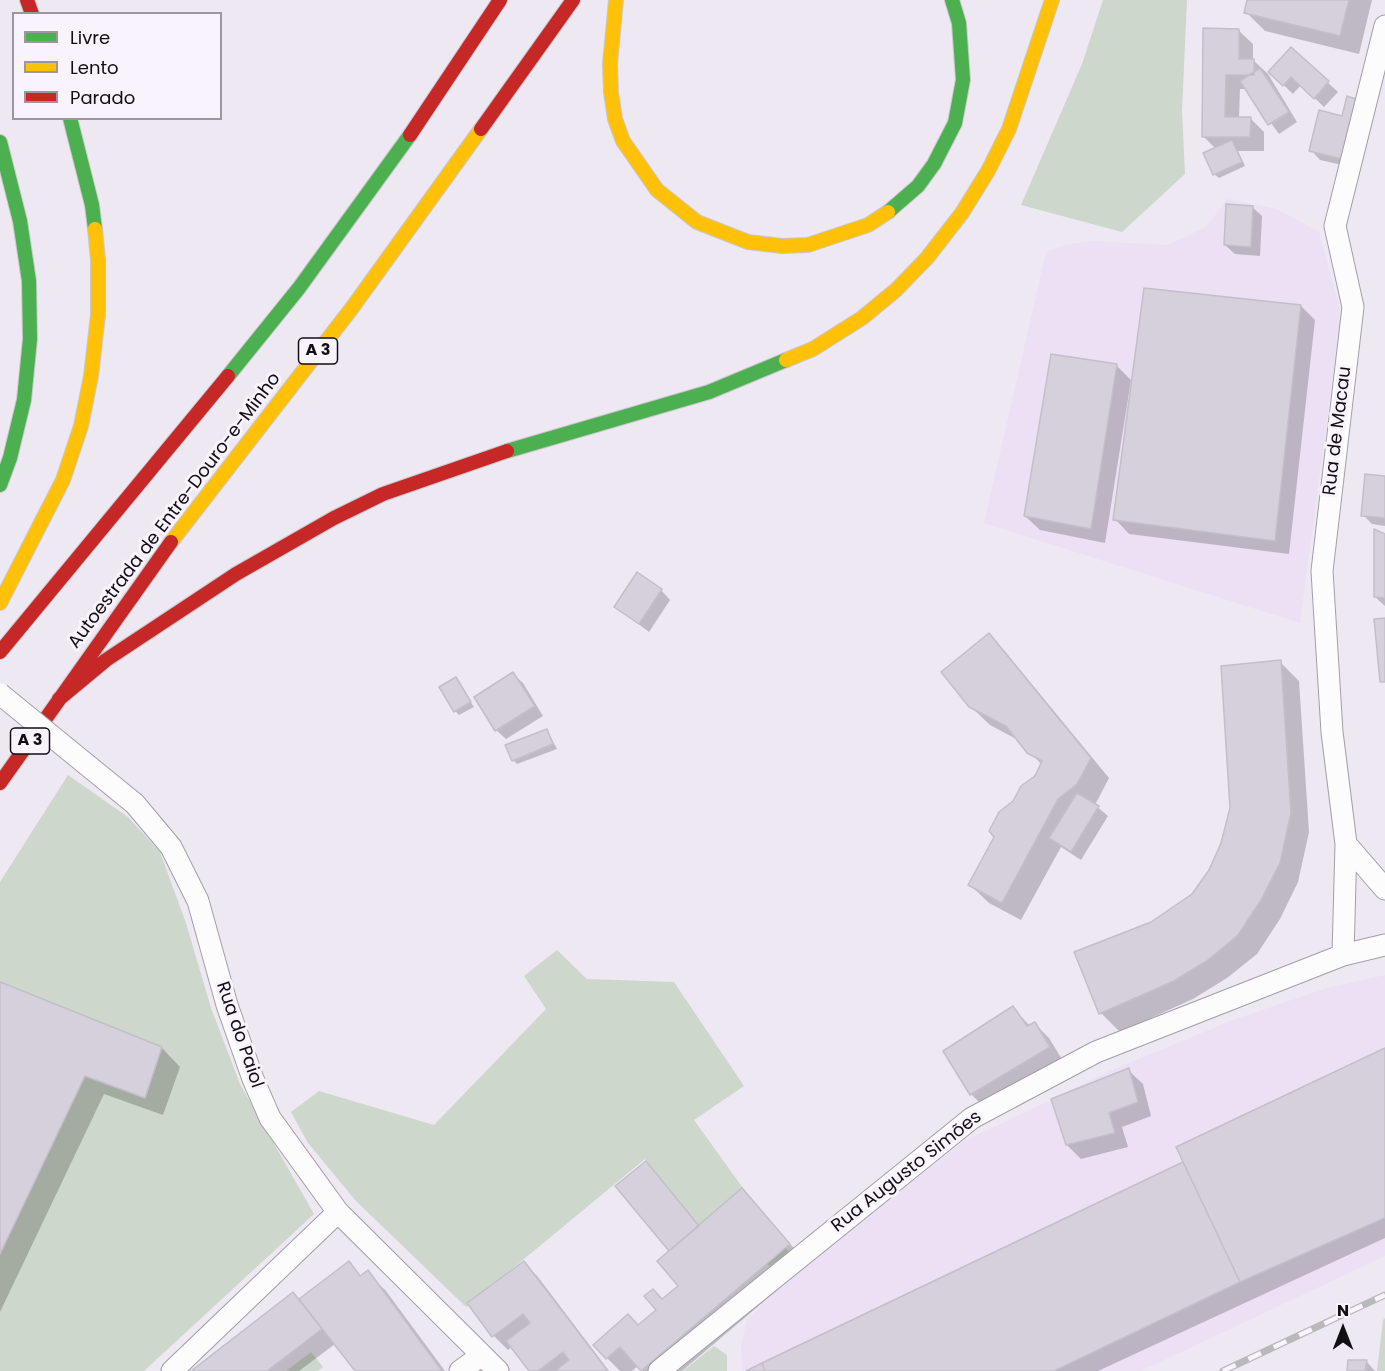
<!DOCTYPE html>
<meta charset="utf-8">
<style>
body{margin:0}
#map{position:relative;width:1385px;height:1371px;overflow:hidden;background:#eee8f3;font-family:Poppins,sans-serif}
canvas{display:block}
.legend{position:absolute;left:12px;top:12px;width:210px;height:108px;box-sizing:border-box;background:#f8f3fc;border:2px solid #9c979f;margin:0;padding:8px 10px;list-style:none;font-size:18px;color:#110e14}
.legend li{display:flex;align-items:center;gap:12px;height:30px}
.legend b{width:30px;border:2px solid #9c979f}
.north{position:absolute;left:1313px;top:1299px;width:60px;height:60px;-webkit-text-stroke:4px #f8f3fc;paint-order:stroke;rotate:0deg;font-size:16px;font-weight:700;line-height:24px;text-align:center;color:#110e14}
.north::after{content:'';display:block;margin:auto;width:21px;height:27px;background:#110e14;clip-path:polygon(50% 0,100% 100%,50% 72%,0 100%)}
</style>
<div id="map">
<canvas width="1385" height="1371"></canvas>
<ul class="legend">
<li><b style="height:8px;background:#4caf50"></b>Livre</li>
<li><b style="height:8px;background:#ffc107"></b>Lento</li>
<li><b style="height:8px;background:#c62828"></b>Parado</li>
</ul>
<div class="north">N</div>
</div>
<script>
const g = document.querySelector('canvas').getContext('2d');
g.lineJoin = 'round';
function fillPath(path, color) {
  g.fillStyle = color;
  g.fill(path, 'evenodd');
}
function toPath(rows) {
  const path = new Path2D();
  for (const r of rows) {
    path.moveTo(r[0], r[1]);
    for (let i = 2; i < r.length; i += 2) path.lineTo(r[i], r[i + 1]);
  }
  return path;
}
function strokePath(path, color, width, dash) {
  g.strokeStyle = color;
  g.lineWidth = width;
  g.lineCap = dash ? 'butt' : 'round';
  g.setLineDash(dash || []);
  g.stroke(path);
}
function write(font, color, halo, rows, align = 'center') {
  g.font = font + ' Poppins,sans-serif';
  g.lineWidth = 6;
  g.setLineDash([]);
  g.textBaseline = 'middle';
  g.strokeStyle = halo;
  g.fillStyle = color;
  for (const [text, x, y, turn = 0] of rows) {
    g.save();
    g.translate(x, y);
    g.rotate((+turn || 0) * Math.PI / 180);
    g.textAlign = isNaN(turn) ? turn : align;
    if (halo) g.strokeText(text, 0, 0);
    g.fillText(text, 0, 0);
    g.restore();
  }
}
fillPath(toPath([
 [1227,199,1277,209,1319,232,1341,314,1300,623,984,523,1046,252,1064,245,1093,241,1168,245,1206,227],
 [1385,975,1385,1256,1141,1371,742,1371,741,1346,747,1320,792,1275,963,1142,1110,1071,1233,1020,1327,988]
]), '#ebe0f4');
fillPath(toPath([
 [1103,0,1187,0,1182,111,1185,174,1122,232,1021,205,1082,64],
 [68,775,128,817,160,852,186,923,211,1008,240,1084,314,1214,144,1371,0,1371,0,882],
 [557,950,587,979,674,982,744,1086,694,1120,789,1252,769,1266,753,1244,700,1228,645,1159,466,1307,356,1201,308,1143,291,1112,319,1091,434,1125,546,1009,524,976],
 [1385,1318,1385,1371,1377,1371,1383,1320],
 [714,1346,727,1355,727,1371,683,1371],
 [311,1352,323,1367,318,1371,286,1371]
]), '#cdd7cb');
fillPath(toPath([
 [1249,0,1372,0,1359,54,1265,31,1246,12],
 [1238,30,1253,44,1253,60,1268,74,1297,122,1279,134,1246,89,1240,89,1239,118,1250,118,1264,132,1264,151,1238,151,1245,166,1219,178,1214,174,1216,149,1203,136],
 [1291,49,1338,92,1324,107,1301,85,1293,94,1270,72],
 [1343,117,1351,167,1320,160,1311,150],
 [1252,207,1262,216,1260,256,1235,254,1225,245],
 [1301,306,1315,320,1289,554,1129,534,1115,519],
 [1116,365,1131,380,1105,543,1040,530,1025,516],
 [1385,477,1385,526,1372,524,1363,515],
 [1385,536,1385,606,1375,597],
 [661,590,670,600,649,632,616,607],
 [989,635,1007,654,1109,778,1095,805,1108,816,1081,860,1061,847,1021,920,989,903,970,885,1014,802,1042,765,1020,741,990,725,970,706],
 [1280,662,1299,681,1309,832,1298,882,1280,919,1257,954,1227,978,1193,999,1120,1032,1101,1013,1152,924,1193,895,1210,870,1223,843],
 [513,674,523,683,543,716,506,739,496,730],
 [455,679,474,707,459,715,455,711],
 [547,730,557,749,517,764,513,760],
 [0,984,162,1048,180,1067,163,1115,104,1094,0,1312],
 [1013,1008,1030,1026,1035,1024,1049,1038,1063,1061,986,1109,971,1094,945,1052],
 [1385,1050,1385,1238,1098,1371,750,1371,1185,1162],
 [1128,1070,1143,1084,1151,1116,1122,1127,1128,1147,1081,1159,1067,1145],
 [742,1190,808,1264,682,1371,643,1371,638,1366,632,1371,620,1371,607,1358,680,1286,699,1226],
 [348,1263,362,1277,367,1272,386,1291,445,1371,356,1371,335,1344,299,1371,193,1371,299,1300],
 [524,1263,538,1277,609,1371,531,1371,512,1347,508,1350,494,1336],
 [1366,1361,1375,1371,1348,1371]
]), '#0003');
const building = toPath([
 [1247,0,1349,0,1340,36,1244,13,1247,0],
 [1203,28,1239,29,1239,59,1254,59,1254,75,1226,75,1225,117,1251,117,1250,137,1202,137,1203,28],
 [1291,47,1329,81,1314,99,1291,77,1283,86,1268,72,1291,47],
 [1260,68,1289,112,1268,125,1240,81,1260,68],
 [1347,96,1356,99,1342,159,1309,151,1319,110,1342,116,1347,96],
 [1232,140,1242,162,1213,175,1203,153,1232,140],
 [1226,204,1253,206,1251,247,1224,245,1226,204],
 [1144,288,1301,305,1275,541,1113,520,1144,288],
 [1051,354,1117,364,1091,529,1024,516,1051,354],
 [1365,474,1385,476,1385,518,1361,516,1365,474],
 [1374,529,1385,534,1385,598,1374,597,1374,529],
 [637,572,662,589,639,624,614,607,637,572],
 [1385,618,1385,682,1380,682,1374,619,1385,618],
 [989,633,1091,758,1077,784,1058,799,1002,903,968,885,994,837,989,831,999,812,1013,801,1021,786,1035,776,1042,761,1027,753,1006,726,969,707,941,672,989,633],
 [1281,660,1291,813,1280,863,1261,900,1238,935,1208,960,1174,981,1099,1014,1074,952,1151,922,1192,894,1209,870,1221,843,1230,808,1221,666,1281,660],
 [513,672,535,706,495,731,474,697,513,672],
 [456,677,471,702,454,712,439,687,456,677],
 [547,729,553,744,512,761,505,745,547,729],
 [1077,793,1099,806,1071,852,1049,838,1077,793],
 [0,982,162,1047,145,1098,85,1076,0,1254,0,982],
 [1013,1006,1027,1026,1035,1022,1050,1047,970,1095,943,1051,1013,1006],
 [1385,1048,1385,1218,1240,1282,1176,1147,1385,1048],
 [1129,1068,1138,1102,1109,1113,1115,1133,1066,1145,1051,1099,1129,1068],
 [646,1161,699,1226,669,1251,615,1186,646,1161],
 [1183,1162,1240,1282,1054,1371,765,1371,762,1363,1183,1162],
 [742,1188,790,1244,641,1371,620,1347,606,1359,593,1345,628,1314,638,1325,656,1310,644,1296,653,1289,662,1299,678,1286,657,1261,742,1188],
 [349,1261,360,1276,368,1270,442,1371,355,1371,299,1299,349,1261],
 [524,1261,608,1371,555,1371,569,1360,563,1352,538,1371,529,1371,506,1341,530,1323,523,1314,492,1337,467,1303,524,1261],
 [293,1292,322,1329,267,1371,191,1371,293,1292],
 [1348,1360,1367,1360,1365,1371,1347,1371,1348,1360],
 [762,1363,765,1371,746,1371,762,1363]
]);
fillPath(building, '#d5d0db');
strokePath(building, '#c3bec7', 1.5);
const street = toPath([
 [135,804,171,847,198,901,227,1005,253,1079,270,1118,338,1212,498,1371],
 [1346,844,1385,889],
 [1343,955,1346,844,1332,732,1322,571,1353,307,1335,226,1385,26],
 [172,1371,338,1212],
 [460,1371,482,1355],
 [659,1371,972,1118,1096,1052,1343,955,1385,945]
]);
const fast = toPath([
 [70,118,92,205,95,229],
 [0,142,20,221,29,281,30,339,24,400,10,458,0,485],
 [888,212,918,186,934,164,955,123,963,80,959,23,952,0],
 [228,376,299,288,410,135],
 [507,451,709,392,786,360]
]);
const slow = toPath([
 [616,0,610,64,611,92,615,119,623,141,657,190,697,222,748,242,782,246,808,245,868,225,888,212],
 [786,360,813,349,862,318,896,290,927,258,962,213,988,171,1009,129,1052,0],
 [171,542,352,308,481,129],
 [0,603,63,480,81,426,91,376,98,315,98,260,95,229]
]);
const jam = toPath([
 [27,0,32,14],
 [481,129,573,0],
 [410,135,500,0],
 [0,652,228,376],
 [59,699,106,660,236,574,334,518,383,494,507,451],
 [0,783,171,542]
]);
strokePath(street, '#a29ea6', 23);
strokePath(fast, '#c9c7cc', 16);
strokePath(slow, '#c9c7cc', 16);
strokePath(jam, '#c9c7cc', 16);
strokePath(street, '#fcfcfd', 21);
strokePath(fast, '#4caf50', 14);
strokePath(slow, '#ffc107', 14);
strokePath(jam, '#c62828', 14);
const rail = toPath([
 [1223,1371,1385,1295]
]);
strokePath(rail, '#b9b8ba', 7);
strokePath(rail, '#f8f3fc', 4.5, [14]);
const streetBridge = toPath([
 [0,694,135,804]
]);
strokePath(streetBridge, '#a29ea6', 23, []);
strokePath(streetBridge, '#fcfcfd', 21);
for (const [x, y, w] of [
 [318,351,39],
 [30,741,39]
]) {
  const box = new Path2D();
  box.roundRect(x - w / 2, y - 13, w, 26, 4.5);
  g.fillStyle = '#f8f3fc';
  g.fill(box);
  strokePath(box, '#110e14', 1.5);
}
write('bold 16px', '#110e14', null, [
 ["A 3",318,351],
 ["A 3",30,741]
]);
write('18px', '#110e14', '#f8f3fc', [
 ["Rua de Macau",1338,431,-83],
 ["Autoestrada de Entre-Douro-e-Minho",175,511,-53],
 ["Rua do Paiol",239,1035,71],
 ["Rua Augusto Simões",907,1172,-38]
]);
</script>
